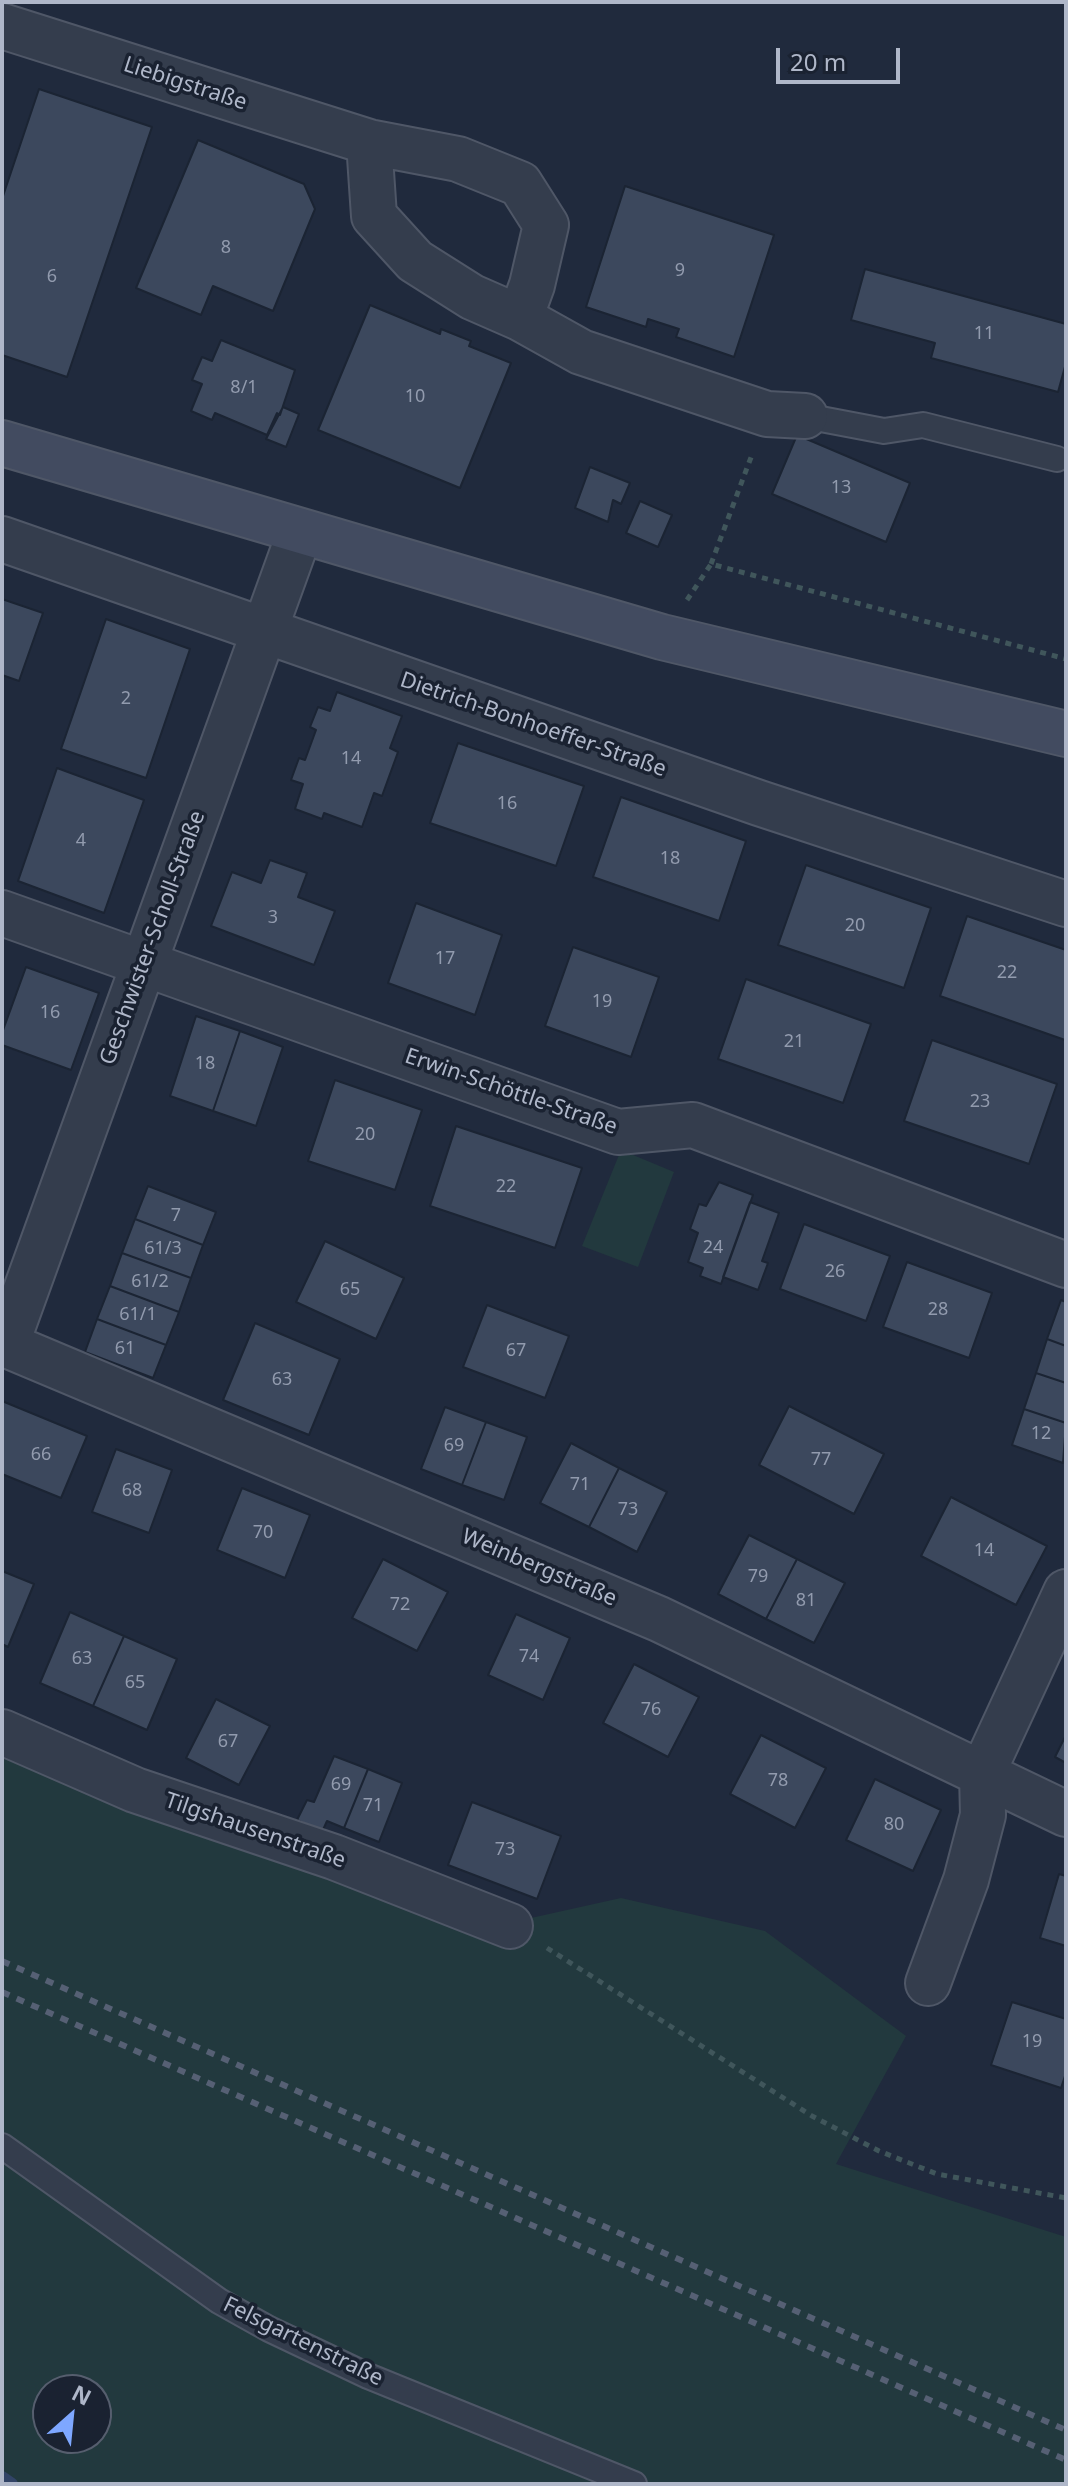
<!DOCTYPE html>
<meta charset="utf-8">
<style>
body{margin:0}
#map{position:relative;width:1068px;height:2486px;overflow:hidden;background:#202a3d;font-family:"Noto Sans",sans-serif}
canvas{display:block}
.frame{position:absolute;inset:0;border:4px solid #afb7c9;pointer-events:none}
.north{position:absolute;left:32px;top:2374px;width:80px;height:80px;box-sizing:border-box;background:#1a2231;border:2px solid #565e6e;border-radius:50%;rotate:27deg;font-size:22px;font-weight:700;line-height:32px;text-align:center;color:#afb7c9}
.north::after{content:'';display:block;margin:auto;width:28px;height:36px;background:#7ea7ff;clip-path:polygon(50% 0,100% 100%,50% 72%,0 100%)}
.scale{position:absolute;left:776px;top:48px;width:124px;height:36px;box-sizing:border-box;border:4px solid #afb7c9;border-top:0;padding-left:10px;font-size:24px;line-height:28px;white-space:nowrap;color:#afb7c9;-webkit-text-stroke:6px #1a2231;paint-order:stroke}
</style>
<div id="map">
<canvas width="1068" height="2486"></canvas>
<div class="frame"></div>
<div class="north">N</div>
<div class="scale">20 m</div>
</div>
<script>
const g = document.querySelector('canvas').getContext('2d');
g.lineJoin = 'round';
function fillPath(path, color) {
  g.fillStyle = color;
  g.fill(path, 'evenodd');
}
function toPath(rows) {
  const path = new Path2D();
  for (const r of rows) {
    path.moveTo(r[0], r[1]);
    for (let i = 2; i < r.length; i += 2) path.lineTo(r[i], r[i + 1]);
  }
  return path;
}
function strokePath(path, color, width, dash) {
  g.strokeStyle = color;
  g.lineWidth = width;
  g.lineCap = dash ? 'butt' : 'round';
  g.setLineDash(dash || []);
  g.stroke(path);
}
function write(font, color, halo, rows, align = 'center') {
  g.font = font + ' "Noto Sans",sans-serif';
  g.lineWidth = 7;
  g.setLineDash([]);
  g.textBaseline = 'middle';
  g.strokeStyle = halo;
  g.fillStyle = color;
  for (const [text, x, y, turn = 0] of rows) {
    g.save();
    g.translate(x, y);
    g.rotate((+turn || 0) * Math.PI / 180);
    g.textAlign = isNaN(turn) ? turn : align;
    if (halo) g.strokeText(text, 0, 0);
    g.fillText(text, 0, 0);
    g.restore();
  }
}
fillPath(toPath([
 [621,1150,674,1172,638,1267,582,1246],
 [2,1747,380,1888,484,1935,531,1918,621,1898,765,1931,906,2036,836,2164,1066,2237,1066,2484,2,2484],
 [48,2390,96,2390,96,2438,48,2438]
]), '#22393e');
strokePath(toPath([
 [2,2477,12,2484]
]), '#324466', 12);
const building = toPath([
 [39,89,152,127,67,377,2,355,2,199,39,89],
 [198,140,304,184,315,209,273,311,213,286,201,315,136,288,198,140],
 [625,186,774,235,734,357,676,337,679,329,648,319,646,327,586,307,625,186],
 [865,269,1066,324,1066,363,1058,392,931,358,935,343,851,320,865,269],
 [370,305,440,334,441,329,471,341,469,346,511,363,460,488,318,430,370,305],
 [221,340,295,370,280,415,277,413,267,435,215,413,212,420,191,411,202,384,192,380,202,357,212,361,221,340],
 [283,407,299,414,286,447,266,439,283,407],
 [797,435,910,483,886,542,772,494,797,435],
 [590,467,630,483,621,504,613,500,608,522,575,508,590,467],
 [640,501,672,515,658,547,626,533,640,501],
 [2,599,43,613,19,681,2,675,2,599],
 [106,619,190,649,146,778,61,749,106,619],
 [337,692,402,716,390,748,398,752,382,796,374,793,362,827,324,813,322,819,295,809,303,784,291,780,299,758,305,760,316,730,310,727,318,707,330,711,337,692],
 [458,743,584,786,556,866,430,823,458,743],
 [57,768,144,800,104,913,18,881,57,768],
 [621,797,746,841,719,921,593,877,621,797],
 [270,860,307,873,298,897,335,911,314,965,211,926,232,872,261,883,270,860],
 [806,865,931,908,904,988,778,945,806,865],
 [416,903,502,935,475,1015,388,983,416,903],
 [967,916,1066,950,1065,1040,940,996,967,916],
 [573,947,659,977,631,1057,545,1026,573,947],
 [26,967,99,993,71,1070,2,1045,2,1033,26,967],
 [746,979,871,1024,843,1103,718,1059,746,979],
 [196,1016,240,1031,213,1111,170,1096,196,1016],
 [240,1031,283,1047,256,1126,213,1111,240,1031],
 [932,1040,1057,1084,1029,1164,904,1121,932,1040],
 [335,1080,422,1110,395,1190,308,1161,335,1080],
 [456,1126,582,1168,555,1248,430,1206,456,1126],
 [719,1182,753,1195,721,1284,700,1276,703,1268,688,1262,698,1233,690,1229,699,1204,706,1206,719,1182],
 [148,1186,216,1212,203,1245,135,1219,148,1186],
 [750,1202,779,1213,762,1261,768,1263,758,1290,723,1277,750,1202],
 [135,1219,203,1245,191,1278,122,1253,135,1219],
 [804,1224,890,1256,866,1321,780,1289,804,1224],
 [325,1241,404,1278,376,1339,296,1302,325,1241],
 [122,1253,191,1278,179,1312,110,1286,122,1253],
 [907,1262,992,1293,969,1358,883,1327,907,1262],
 [110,1286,179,1312,166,1345,97,1319,110,1286],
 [1061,1300,1066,1302,1066,1346,1047,1339,1061,1300],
 [487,1305,569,1336,545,1398,463,1367,487,1305],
 [97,1319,166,1345,153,1378,85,1352,97,1319],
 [255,1323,340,1359,309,1435,223,1400,255,1323],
 [1047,1339,1066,1346,1066,1383,1036,1373,1047,1339],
 [1036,1373,1066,1383,1066,1423,1024,1409,1036,1373],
 [2,1401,87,1436,61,1498,2,1474,2,1401],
 [789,1406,884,1454,854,1514,759,1465,789,1406],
 [445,1407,486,1422,462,1485,421,1469,445,1407],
 [1024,1409,1066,1423,1063,1463,1012,1445,1024,1409],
 [486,1422,527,1437,504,1500,462,1485,486,1422],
 [571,1443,619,1468,589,1527,540,1503,571,1443],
 [116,1449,172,1470,149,1533,92,1512,116,1449],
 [619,1468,667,1492,637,1552,589,1527,619,1468],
 [242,1488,310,1515,285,1578,217,1550,242,1488],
 [951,1497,1047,1546,1016,1605,921,1556,951,1497],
 [749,1535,797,1559,766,1619,718,1594,749,1535],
 [383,1559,448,1592,417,1651,352,1618,383,1559],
 [797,1559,845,1583,814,1643,766,1619,797,1559],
 [2,1571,34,1584,8,1647,2,1644,2,1571],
 [70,1612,124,1636,93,1706,40,1683,70,1612],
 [516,1614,570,1638,543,1700,488,1675,516,1614],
 [124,1636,177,1659,147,1730,93,1706,124,1636],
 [634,1664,699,1697,668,1757,603,1723,634,1664],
 [216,1699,270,1726,239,1785,186,1758,216,1699],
 [761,1735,826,1768,795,1828,730,1794,761,1735],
 [1066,1735,1066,1763,1055,1757,1066,1735],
 [334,1756,368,1769,344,1828,327,1821,322,1832,297,1820,307,1800,314,1802,334,1756],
 [368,1769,402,1783,379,1842,344,1828,368,1769],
 [875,1779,941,1810,913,1871,846,1840,875,1779],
 [472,1802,561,1836,537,1899,448,1865,472,1802],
 [1059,1874,1066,1876,1066,1946,1040,1938,1059,1874],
 [1012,2002,1066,2019,1066,2073,1061,2088,991,2065,1012,2002]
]);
fillPath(building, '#3c485d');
strokePath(building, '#1b2433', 2);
const lane = toPath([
 [805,416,884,431,923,425,1057,459],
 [2,2146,219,2301,269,2329,368,2376,634,2484]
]);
const street = toPath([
 [2,26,369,142,458,159,520,184,546,225,532,285,520,318,472,297,415,261,374,216,369,142],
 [520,318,581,352,767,414,805,416],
 [2,539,759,803,1066,904],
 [2,913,618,1132,693,1125,1066,1265],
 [2,1343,659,1619,1066,1814],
 [6,1345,300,532],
 [2,1732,135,1790,334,1857,510,1926],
 [928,1983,966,1880,983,1815,982,1774,1066,1592]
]);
const secondary = toPath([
 [2,443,662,637,1066,734]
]);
strokePath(lane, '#4f5767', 28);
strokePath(street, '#4f5767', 48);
strokePath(secondary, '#4f5767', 48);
strokePath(toPath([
 [711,564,753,452],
 [687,600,711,564,1066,659],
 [547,1948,812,2116,879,2151,937,2174,1066,2198]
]), '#40565b', 5, [6, 6]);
strokePath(lane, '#343d4d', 24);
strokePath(street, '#343d4d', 44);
strokePath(secondary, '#424b60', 44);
strokePath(toPath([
 [2,1961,1066,2430],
 [2,1992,1066,2460]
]), '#566074', 6, [8, 8]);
write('18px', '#929bae', null, [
 ["8",226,248],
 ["9",680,271],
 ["6",52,277],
 ["11",984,334],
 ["8/1",244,388],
 ["10",415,397],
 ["13",841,488],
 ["2",126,699],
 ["14",351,759],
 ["16",507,804],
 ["4",81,841],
 ["18",670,859],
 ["3",273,918],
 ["20",855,926],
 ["17",445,959],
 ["22",1007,973],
 ["19",602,1002],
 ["16",50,1013],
 ["21",794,1042],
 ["18",205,1064],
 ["23",980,1102],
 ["20",365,1135],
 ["22",506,1187],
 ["7",176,1216],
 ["24",713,1248],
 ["61/3",163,1249],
 ["26",835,1272],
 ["61/2",150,1282],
 ["65",350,1290],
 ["28",938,1310],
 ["61/1",138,1315],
 ["61",125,1349],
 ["67",516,1351],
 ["63",282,1380],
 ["12",1041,1434],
 ["69",454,1446],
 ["66",41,1455],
 ["77",821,1460],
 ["71",580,1485],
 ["68",132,1491],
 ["73",628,1510],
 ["70",263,1533],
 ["14",984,1551],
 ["79",758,1577],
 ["81",806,1601],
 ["72",400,1605],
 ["74",529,1657],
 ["63",82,1659],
 ["65",135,1683],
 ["76",651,1710],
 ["67",228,1742],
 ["78",778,1781],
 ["69",341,1785],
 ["71",373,1806],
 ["80",894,1825],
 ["73",505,1850],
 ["19",1032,2042]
]);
write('22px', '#afb7c9', '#1a2231', [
 ["Liebigstraße",185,84,18],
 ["Dietrich-Bonhoeffer-Straße",533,725,19],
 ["Geschwister-Scholl-Straße",153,938,-70],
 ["Erwin-Schöttle-Straße",511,1092,19],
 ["Weinbergstraße",539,1568,23],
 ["Tilgshausenstraße",255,1831,19],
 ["Felsgartenstraße",303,2342,26]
]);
</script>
